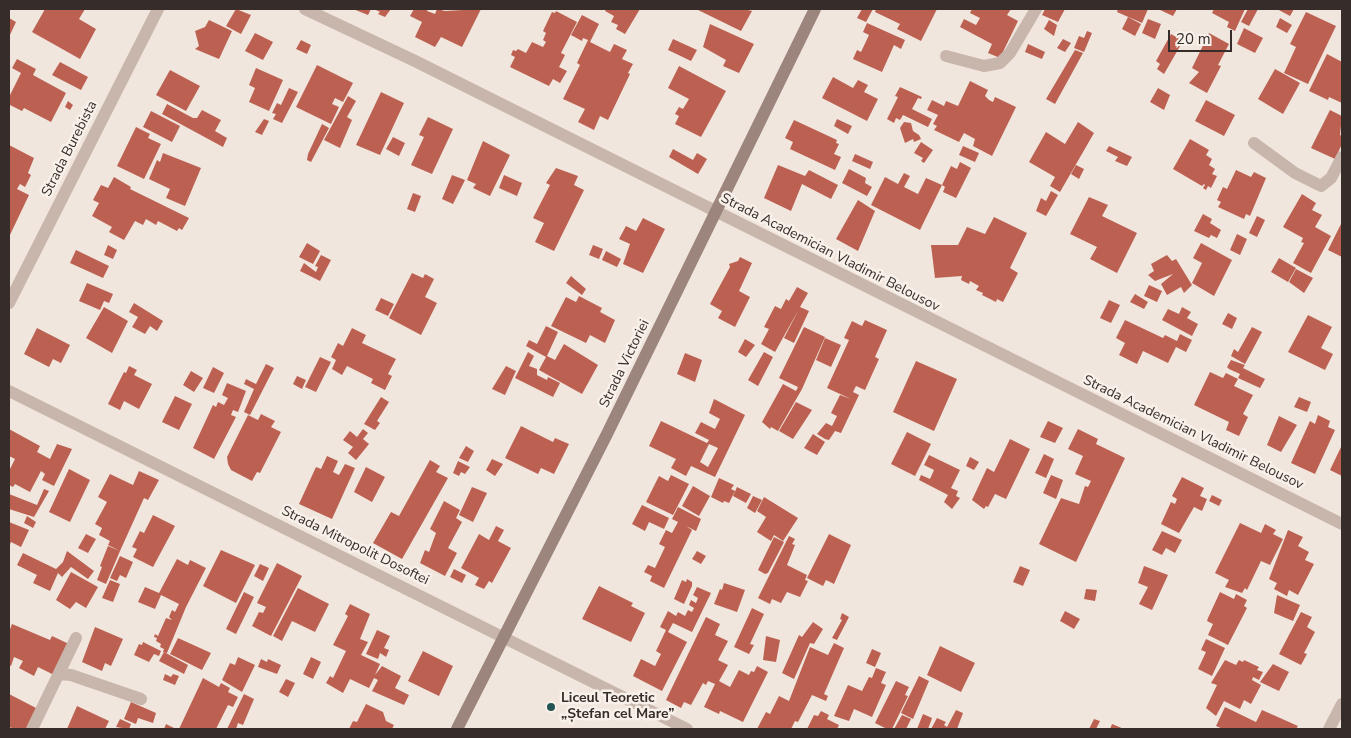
<!DOCTYPE html>
<meta charset="utf-8">
<style>
body{margin:0}
#map{position:relative;width:1351px;height:738px;overflow:hidden;background:#f1e6de;font-family:"Nunito Sans",sans-serif}
canvas{display:block}
.frame{position:absolute;inset:0;border:10px solid #362c2a;pointer-events:none}
.scale{position:absolute;left:1168px;top:30px;width:64px;height:22px;box-sizing:border-box;border:2px solid #362c2a;border-top:0;padding-left:6px;font-size:15px;line-height:18px;white-space:nowrap;color:#362c2a;-webkit-text-stroke:4px #f8f1ea;paint-order:stroke}
</style>
<div id="map">
<canvas width="1351" height="738"></canvas>
<div class="frame"></div>
<div class="scale">20 m</div>
</div>
<script>
const g = document.querySelector('canvas').getContext('2d');
g.lineJoin = 'round';
function fillPath(path, color) {
  g.fillStyle = color;
  g.fill(path, 'evenodd');
}
function toPath(rows) {
  const path = new Path2D();
  for (const r of rows) {
    path.moveTo(r[0], r[1]);
    for (let i = 2; i < r.length; i += 2) path.lineTo(r[i], r[i + 1]);
  }
  return path;
}
function strokePath(path, color, width, dash) {
  g.strokeStyle = color;
  g.lineWidth = width;
  g.lineCap = dash ? 'butt' : 'round';
  g.setLineDash(dash || []);
  g.stroke(path);
}
function write(font, color, halo, rows, align = 'center') {
  g.font = font + ' "Nunito Sans",sans-serif';
  g.lineWidth = 5;
  g.setLineDash([]);
  g.textBaseline = 'middle';
  g.strokeStyle = halo;
  g.fillStyle = color;
  for (const [text, x, y, turn = 0] of rows) {
    g.save();
    g.translate(x, y);
    g.rotate((+turn || 0) * Math.PI / 180);
    g.textAlign = isNaN(turn) ? turn : align;
    if (halo) g.strokeText(text, 0, 0);
    g.fillText(text, 0, 0);
    g.restore();
  }
}
fillPath(toPath([
 [45,9,85,9,79,19,96,29,80,59,32,32],
 [236,9,251,15,241,34,226,26],
 [353,9,371,9,368,15],
 [374,9,391,9,385,17,378,14,380,12],
 [414,9,428,9,427,11,435,14,437,9,445,11,481,9,462,47,441,37,435,47,415,37,422,22,410,16],
 [606,9,640,9,625,34,616,29,618,25,611,22,614,16,605,11],
 [696,9,749,9,748,10,752,11,741,31],
 [862,9,873,9,866,22,857,18],
 [876,9,937,9,921,41,897,29,900,24,875,12],
 [972,9,1011,9,1007,15,1018,21,1000,58,988,53,992,44,960,27,964,19,976,25,980,18,970,13],
 [1045,9,1065,9,1058,22,1042,15],
 [1118,9,1148,9,1142,23,1117,12],
 [1158,9,1177,9,1173,16],
 [1214,9,1245,9,1235,31,1227,27,1229,22,1212,13],
 [1248,9,1258,9,1249,26,1241,22],
 [1277,9,1294,9,1290,16],
 [556,11,577,22,561,53,565,55,559,67,567,71,560,83,553,79,549,86,510,67,515,57,511,55,513,50,516,51,518,49,526,53,532,42,543,47,546,42,543,40,546,33,543,31,552,12,555,13],
 [1306,12,1336,26,1308,84,1284,73,1296,47,1290,44],
 [582,15,599,24,590,42,610,52,614,44,627,50,622,59,633,64,628,73,630,74,608,120,600,116,594,130,578,122,585,109,563,99,580,65,577,63,588,40,583,38,582,41,571,35],
 [1128,17,1141,24,1135,36,1122,29],
 [9,18,16,22,9,37],
 [1280,18,1292,25,1287,33,1276,27],
 [1148,19,1161,24,1155,39,1142,33],
 [209,20,232,31,219,59,195,49,199,46,195,31,205,27],
 [1049,20,1057,25,1054,36,1044,29],
 [867,23,905,40,901,49,894,45,882,72,853,59,857,50,861,52,869,35,863,32],
 [710,24,754,44,739,73,723,66,726,60,703,47],
 [1244,28,1263,38,1255,53,1237,44],
 [1087,31,1092,33,1084,52,1074,48,1079,36,1084,38],
 [255,33,273,42,263,60,245,51],
 [1209,33,1229,44,1218,65,1221,66,1207,93,1189,83,1199,72,1192,68],
 [1171,34,1183,41,1164,74,1157,69,1160,64,1156,61],
 [673,39,697,50,691,61,668,50],
 [1063,39,1071,43,1065,52,1057,48],
 [301,40,311,45,307,54,296,49],
 [1028,44,1045,52,1042,59,1025,52],
 [1075,50,1083,53,1055,104,1046,99],
 [1327,54,1342,62,1342,103,1329,97,1328,100,1309,91],
 [17,59,36,69,33,75,66,93,51,122,24,108,22,111,10,105,9,97,21,73,12,68],
 [60,62,88,77,81,90,52,75],
 [317,65,353,83,343,102,335,98,332,104,339,107,331,124,296,107],
 [679,66,726,91,701,137,675,124,679,116,675,114,679,107,683,109,689,99,668,88],
 [256,68,283,80,269,111,249,102,255,88,249,85],
 [1275,69,1300,83,1283,114,1258,99],
 [170,70,200,86,186,111,156,95],
 [833,77,853,88,858,80,868,85,864,92,878,99,867,121,822,98],
 [970,81,988,90,985,96,989,100,993,102,995,97,1016,107,992,156,973,146,975,139,964,133,959,142,934,130,937,126,933,124,938,115,927,110,932,100,944,106,946,101,958,106],
 [900,87,922,97,921,99,918,98,912,109,932,119,928,127,903,115,900,120,896,118,894,123,887,119,898,97,895,96],
 [289,88,298,92,282,123,273,119,276,114,272,113,277,103,281,105],
 [1158,88,1170,95,1164,110,1150,102],
 [381,92,404,103,380,155,356,145],
 [348,96,356,101,347,117,352,120,340,148,324,140],
 [1206,100,1235,115,1224,136,1195,121],
 [68,101,73,105,70,110,65,107],
 [167,104,193,118,197,118,202,110,221,120,215,131,227,138,223,147,162,114],
 [1330,110,1342,116,1340,135,1342,136,1342,144,1335,159,1311,148],
 [151,111,180,126,172,142,143,127],
 [428,117,453,129,432,174,411,165,424,137,419,135],
 [264,119,269,121,262,135,255,132],
 [837,119,852,126,848,134,834,126],
 [794,120,837,140,836,143,839,144,834,154,841,157,835,170,790,149,793,142,785,138],
 [904,122,911,123,913,131,919,135,921,139,914,142,913,139,905,143,900,128],
 [1078,122,1094,133,1060,192,1050,186,1055,177,1029,162,1046,132,1065,144],
 [322,124,329,128,311,162,307,160,308,154],
 [136,127,150,134,148,138,161,144,144,179,117,166],
 [393,137,405,143,399,156,386,149],
 [1190,139,1209,150,1206,155,1212,159,1209,165,1215,169,1212,174,1217,176,1211,188,1208,186,1206,190,1203,188,1205,185,1204,184,1202,186,1173,169],
 [483,141,510,155,490,196,473,188,476,184,467,180],
 [921,142,933,150,924,163,921,161,923,158,914,153],
 [9,145,34,158,28,173,31,175,25,187,20,184,17,189,29,195,9,237],
 [963,146,979,153,975,162,959,155],
 [1109,146,1132,157,1127,166,1115,161,1118,157,1106,151],
 [673,149,693,160,697,153,707,159,698,174,669,157],
 [163,153,201,168,185,206,166,198,170,189,149,179,157,160,160,162],
 [855,154,873,162,870,169,852,161],
 [960,162,971,168,956,198,943,192,945,187,942,185,951,166,957,169],
 [778,165,805,176,809,170,838,185,831,199,802,184,791,211,764,198],
 [1076,165,1084,169,1079,179,1071,174],
 [556,168,578,176,574,185,584,190,554,251,535,242,544,223,533,218,550,185,546,183],
 [849,169,866,178,865,183,872,187,867,196,842,183],
 [1236,170,1251,177,1254,172,1266,178,1250,216,1246,214,1244,219,1218,207,1221,202,1217,200,1223,187,1227,189],
 [904,173,910,176,904,187,918,194,926,178,942,185,920,230,871,205,885,177,898,184],
 [452,175,465,180,453,204,442,199],
 [504,175,522,183,517,196,499,188],
 [114,177,131,187,130,189,189,218,182,230,179,228,177,231,158,221,156,225,146,219,143,225,135,221,124,240,109,232,112,227,92,216,99,203,93,200,101,185,108,188],
 [1051,191,1058,195,1046,216,1036,211,1041,198,1046,201],
 [413,193,421,196,415,212,407,209],
 [1302,194,1316,203,1312,210,1322,215,1315,227,1331,236,1311,273,1293,263,1304,243,1301,242,1303,238,1283,227],
 [1089,197,1108,205,1102,216,1137,233,1117,273,1090,259,1097,247,1070,234],
 [858,200,875,211,858,251,836,239],
 [1203,214,1212,219,1210,223,1221,230,1217,238,1211,235,1209,238,1194,231],
 [1257,216,1265,220,1257,237,1249,233],
 [994,217,1027,233,1010,268,1018,273,1003,302,997,299,996,302,982,295,983,293,976,290,979,286,970,281,969,284,961,280,962,276,935,278,931,245,958,245,967,227,985,234],
 [643,218,665,229,643,273,623,264,630,244,619,239,626,226,636,231],
 [1342,222,1342,257,1328,250],
 [1237,234,1247,239,1240,255,1230,250],
 [307,243,320,251,313,264,299,257],
 [1201,243,1232,260,1214,296,1192,283,1202,263,1193,258],
 [108,245,117,250,113,259,104,255],
 [593,245,603,249,599,259,589,255],
 [76,250,109,266,103,278,70,263],
 [606,251,621,259,617,267,602,260],
 [321,255,331,260,320,281,300,271,304,263,316,272,318,267,315,266],
 [1167,255,1172,261,1176,259,1192,285,1184,293,1181,287,1167,295,1161,284,1173,274,1155,281,1148,275,1154,271,1151,264],
 [740,257,752,263,739,291,750,297,735,327,718,318,722,311,710,304,730,267,729,264,738,261],
 [1279,258,1296,268,1288,282,1271,272],
 [1296,269,1313,278,1304,293,1289,282],
 [412,273,423,278,425,274,434,279,425,297,437,303,421,335,389,318],
 [571,276,586,289,582,295,566,283],
 [87,283,113,294,109,303,104,301,100,310,79,301],
 [1149,285,1162,291,1157,302,1144,296],
 [797,287,808,293,800,307,809,311,794,343,784,338,799,309,775,352,761,344,769,329,764,327,775,306,781,309,786,299,789,301],
 [1135,294,1148,302,1144,309,1130,302],
 [579,296,602,308,600,312,615,320,605,343,590,335,586,343,551,326,566,297,576,302],
 [381,298,394,304,388,316,375,310],
 [1109,300,1120,305,1111,323,1100,318],
 [134,303,163,321,157,331,150,326,145,334,132,327,138,317,129,312],
 [104,307,128,321,112,353,86,338],
 [1182,307,1191,312,1187,318,1198,324,1192,336,1162,320,1168,309,1179,314],
 [1228,313,1237,318,1232,329,1222,324],
 [1308,315,1332,327,1321,348,1333,354,1325,370,1288,352],
 [865,320,887,330,875,357,879,359,865,390,856,386,853,392,859,395,841,433,835,431,829,440,825,439,817,434,826,423,832,426,837,416,831,413,840,395,851,399,827,388,849,340,844,338,852,321,862,326],
 [1125,320,1163,338,1165,335,1177,341,1180,334,1192,340,1186,352,1176,347,1168,363,1143,351,1137,364,1119,355,1125,343,1116,338],
 [546,326,558,332,547,356,555,360,564,344,598,365,582,394,539,370,546,357,526,346,529,340,537,344],
 [804,327,825,337,802,389,778,431,771,427,770,429,762,422,783,384,796,391,798,387,779,378],
 [1252,327,1262,332,1245,364,1231,356,1234,349,1238,352],
 [37,328,70,345,61,363,53,359,49,367,24,354],
 [352,328,366,335,362,343,396,359,388,374,392,376,385,390,371,383,373,379,347,366,342,375,332,369,336,360,331,357,338,343,343,346],
 [825,338,841,345,831,367,816,360],
 [745,339,755,345,746,357,738,352],
 [528,352,534,356,529,366,537,369,537,375,547,380,548,377,560,383,553,397,515,378],
 [764,352,773,357,758,386,748,380],
 [685,353,702,360,695,382,677,374],
 [320,357,331,362,316,392,305,387],
 [1231,360,1245,365,1243,368,1265,379,1260,388,1238,378,1240,374,1229,369,1227,367],
 [916,361,957,379,934,431,893,412],
 [266,364,274,368,250,415,244,412,254,389,244,384,246,379,256,384],
 [129,366,137,370,134,375,152,384,139,409,124,401,120,410,108,404,124,372,126,373],
 [506,366,516,371,505,395,492,389],
 [213,367,224,373,214,393,203,388],
 [191,371,203,378,194,392,183,385],
 [1210,372,1223,378,1226,373,1238,379,1234,386,1253,395,1243,414,1248,417,1239,436,1226,430,1229,422,1194,405],
 [297,376,306,380,302,389,293,384],
 [227,383,246,391,238,412,233,410,231,415,236,417,214,459,193,448,213,405,216,407,218,402,224,405,228,398,222,395],
 [175,396,192,404,179,430,162,422],
 [381,397,389,402,377,421,380,423,375,430,364,424],
 [1299,397,1311,402,1307,412,1294,407],
 [714,399,745,415,715,477,691,466,686,476,671,468,676,459,649,446,661,421,707,443,709,440,695,433,701,422,715,429,720,419,709,413],
 [709,444,718,448,708,467,700,462],
 [796,402,812,410,793,439,779,431],
 [261,414,275,421,271,427,281,432,260,473,257,472,252,481,231,470,228,464,227,457,248,415,258,420],
 [1318,415,1330,421,1328,427,1335,430,1315,474,1291,463,1310,421,1315,424],
 [1279,416,1297,425,1281,452,1267,445],
 [1048,421,1063,428,1055,443,1040,437],
 [521,426,553,442,555,438,569,444,554,474,541,468,538,474,505,458],
 [9,429,40,446,37,452,50,459,57,444,72,449,54,486,42,480,45,474,41,471,30,492,15,484,13,487,9,485,9,471,15,459,9,456],
 [363,429,368,433,363,439,369,444,356,460,348,453,353,447,343,440,350,431,357,437],
 [1078,429,1098,439,1096,444,1125,458,1076,562,1039,544,1061,498,1079,504,1085,486,1088,487,1091,481,1075,474,1083,456,1068,449],
 [907,432,931,444,915,476,891,464],
 [813,434,825,442,817,455,804,448],
 [1010,439,1030,449,1006,499,995,494,988,507,986,506,984,509,972,500,987,468,994,472],
 [1342,445,1342,476,1330,470],
 [466,446,474,451,468,462,459,458],
 [1044,454,1054,459,1046,478,1035,473],
 [929,455,960,470,951,488,958,491,956,496,960,498,952,509,944,502,948,495,919,480,921,475,930,479,934,470,924,465],
 [327,456,338,461,333,472,339,475,345,464,355,468,332,519,299,504,316,467,321,469],
 [970,457,979,462,974,470,966,466],
 [492,459,503,464,495,476,486,470],
 [430,460,440,466,436,472,448,478,402,559,373,543,391,512,399,516],
 [458,461,470,467,465,474,461,472,459,476,453,473],
 [366,467,385,477,372,502,354,492],
 [69,469,90,480,70,522,49,512],
 [139,471,159,480,148,500,144,498,120,551,108,545,110,541,99,535,102,528,95,524,107,502,98,497,110,474,133,485],
 [671,475,689,484,673,515,646,502,659,476,668,481],
 [1051,475,1063,480,1056,499,1043,493],
 [1182,477,1204,488,1200,496,1207,499,1202,511,1194,507,1179,533,1161,524,1171,502,1175,504,1177,499,1172,496],
 [719,478,734,485,731,489,735,491,729,503,724,501,723,503,711,497],
 [693,486,710,496,699,516,682,506],
 [472,487,487,493,473,522,459,515],
 [737,487,751,494,746,503,733,496],
 [44,489,49,491,34,517,9,509,9,494,37,505],
 [1212,495,1222,500,1219,506,1209,501],
 [753,496,762,500,755,513,747,508],
 [764,497,798,518,783,541,774,535,771,541,757,532,766,517,757,511],
 [444,501,460,510,456,518,462,522,448,548,457,553,445,576,420,563,425,550,429,552,433,541,436,533,430,529],
 [642,505,669,518,664,529,649,522,645,531,632,524],
 [678,507,701,519,696,531,686,526,692,530,664,588,650,581,652,576,644,572,648,565,655,568,665,547,659,544,666,530,672,533,678,522,672,519],
 [153,515,175,526,153,567,133,557,137,549,132,547,140,531,144,533],
 [27,516,36,522,33,528,24,523],
 [9,522,29,530,21,547,11,542,9,547],
 [1240,523,1261,533,1265,524,1276,530,1273,534,1283,539,1270,565,1261,561,1247,590,1245,588,1242,593,1225,587,1229,580,1215,573],
 [496,526,504,530,498,541,511,548,492,583,489,581,484,589,475,585,479,578,461,568,479,534,489,540],
 [1288,530,1303,537,1298,546,1309,552,1305,560,1314,564,1298,595,1289,590,1287,596,1274,589,1277,583,1269,579],
 [1162,531,1182,540,1175,553,1166,548,1162,555,1152,550],
 [86,534,96,539,88,553,78,548],
 [829,534,851,545,834,584,826,580,823,586,807,578],
 [789,536,795,539,792,544,795,545,787,565,807,575,805,580,808,581,800,597,787,592,781,603,772,599,770,604,758,598],
 [774,537,784,542,768,573,765,574,758,570],
 [108,546,120,551,106,584,97,580,102,567,100,566],
 [221,550,255,565,236,603,203,586],
 [67,551,94,571,88,579,71,567,62,577,58,573,50,591,33,583,37,575,17,565,23,553,56,569,63,562],
 [697,551,706,556,701,564,692,559],
 [120,556,133,562,126,578,120,575,117,581,110,578],
 [177,559,188,565,190,560,206,568,186,607,167,653,163,652,164,649,160,647,161,644,156,641,157,638,154,637,155,634,158,636,166,618,172,620,169,617,172,610,175,612,179,604,161,595,155,609,138,602,145,587,159,593],
 [277,563,302,576,271,636,252,626,259,612,263,613,266,607,257,603],
 [260,564,269,568,263,581,254,576],
 [1020,566,1030,570,1023,586,1013,582],
 [1144,566,1168,575,1152,610,1139,604,1148,587,1138,583],
 [454,569,466,575,462,583,450,577],
 [71,572,98,587,86,608,76,602,70,609,56,600],
 [687,579,692,582,692,586,684,604,674,599,682,580,686,582],
 [110,580,120,584,113,602,102,598],
 [724,583,745,590,737,612,714,604,720,589,722,590],
 [599,586,633,603,631,606,645,613,631,642,582,619],
 [697,587,711,593,692,632,673,623,668,632,687,642,662,691,633,676,641,659,655,666,661,654,656,651,666,630,660,627,668,611,676,616,678,612,685,616,688,610,692,612,694,608,689,605,691,600,696,603,698,598,693,595],
 [298,588,329,604,315,632,292,621,282,641,273,636],
 [1086,589,1097,590,1095,601,1084,599],
 [244,592,254,597,236,634,226,629],
 [1220,592,1234,599,1236,594,1247,600,1244,606,1247,608,1228,645,1208,635,1213,624,1207,621,1208,618],
 [1277,595,1300,605,1293,621,1274,613],
 [350,604,370,614,360,639,368,642,361,655,380,664,375,675,382,666,401,676,395,688,409,695,404,705,372,691,378,680,374,678,369,688,350,679,343,693,326,683,330,676,333,678,346,651,333,645,348,616,345,614],
 [752,608,764,614,750,644,754,645,749,654,734,647],
 [1065,611,1080,619,1074,629,1060,621],
 [1301,612,1312,617,1307,627,1315,632,1304,653,1307,654,1301,665,1279,654],
 [842,613,849,617,837,640,832,638,842,620,840,619],
 [706,617,720,624,715,635,728,641,718,660,728,665,719,681,730,687,739,670,749,675,751,671,754,672,757,666,768,672,743,722,720,711,719,714,704,707,715,684,708,681,706,685,703,683,691,705,684,702,681,708,666,700],
 [813,622,823,629,814,644,810,643,794,679,782,673,799,635,802,637],
 [12,624,50,640,52,636,69,644,54,675,38,667,34,676,19,668,23,661,14,657,11,666,9,665,9,632],
 [95,627,123,639,111,666,105,663,102,671,82,662],
 [377,630,390,636,384,648,389,650,386,657,380,653,378,659,366,654],
 [766,636,780,640,776,662,763,660],
 [178,638,211,653,202,670,170,654],
 [1206,639,1225,648,1212,676,1198,669,1206,652,1201,650],
 [143,642,161,651,159,656,154,654,149,662,134,655,139,644,142,645],
 [834,643,844,648,824,694,828,696,826,701,812,695,798,722,795,721,791,729,757,729,766,712,770,714,779,696,789,701,810,647,828,655],
 [940,646,975,663,961,692,927,675],
 [872,649,881,653,875,667,866,663],
 [423,651,453,666,439,696,408,681],
 [164,652,188,665,184,674,159,661],
 [238,657,255,665,242,692,222,680,230,663,235,665],
 [311,657,321,662,313,679,303,674],
 [261,659,267,662,268,659,281,665,277,674,258,667],
 [1225,660,1236,665,1239,660,1243,662,1244,660,1259,667,1257,670,1263,672,1259,680,1253,677,1252,680,1261,685,1251,704,1244,700,1240,709,1224,701,1216,716,1206,708,1217,685,1211,683],
 [1273,664,1289,672,1279,691,1260,682],
 [876,668,886,672,881,683,886,685,872,717,854,709,849,721,834,716,848,685,862,691,869,677,872,678],
 [165,674,171,677,173,674,179,676,175,685,163,680],
 [919,676,929,681,913,719,901,713],
 [203,678,219,687,221,683,230,688,228,692,238,697,233,707,228,705,216,729,179,729],
 [286,679,295,683,288,697,279,692],
 [896,681,909,687,905,695,908,696,892,729,887,729,875,723],
 [9,694,38,709,29,729,15,729,9,727],
 [244,694,254,699,243,725,238,723,236,729,227,729],
 [131,702,156,713,153,723,138,718,136,724,124,719],
 [366,704,383,712,386,721,394,725,392,729,349,729,353,721,357,722],
 [77,706,109,721,105,729,67,729],
 [1225,707,1256,722,1262,710,1298,726,1296,729,1223,729,1216,726],
 [956,710,963,713,957,729,931,729,937,718,946,722,944,725,947,727],
 [821,711,829,715,827,719,839,725,837,729,807,729,814,715,818,716],
 [923,714,932,718,931,721,928,729,917,729],
 [902,715,911,719,906,729,894,729],
 [120,719,131,724,129,729,116,727],
 [1094,719,1100,721,1096,729,1089,729],
 [166,724,176,729,164,729],
 [1112,724,1124,729,1110,729]
]), '#bc6151');
strokePath(toPath([
 [305,9,415,61,1342,524],
 [946,56,984,66,1000,63,1010,53,1036,9],
 [1254,143,1295,173,1321,186,1331,178,1342,157],
 [9,303,158,9],
 [9,391,687,729],
 [59,674,71,675,141,699],
 [32,729,76,638],
 [1329,729,1342,704]
]), '#c8b5ab', 12);
strokePath(toPath([
 [457,729,607,434,815,9]
]), '#9b857d', 12);
for (const [x, y, r, color] of [
 [551,707,5,"#225453"]
]) {
  const dot = new Path2D();
  dot.arc(x, y, r, 0, 2 * Math.PI);
  g.fillStyle = color;
  g.fill(dot);
  strokePath(dot, '#f8f1ea', 2);
}
write('14px', '#362c2a', '#f8f1ea', [
 ["Strada Burebista",70,149,-63],
 ["Strada Academician Vladimir Belousov",830,253,27],
 ["Strada Victoriei",625,364,-64],
 ["Strada Academician Vladimir Belousov",1193,433,26],
 ["Strada Mitropolit Dosoftei",355,546,26]
]);
write('bold 14px', '#362c2a', '#f8f1ea', [
 ["Liceul Teoretic",561,699],
 ["„Ștefan cel Mare”",561,715]
], 'left');
</script>
